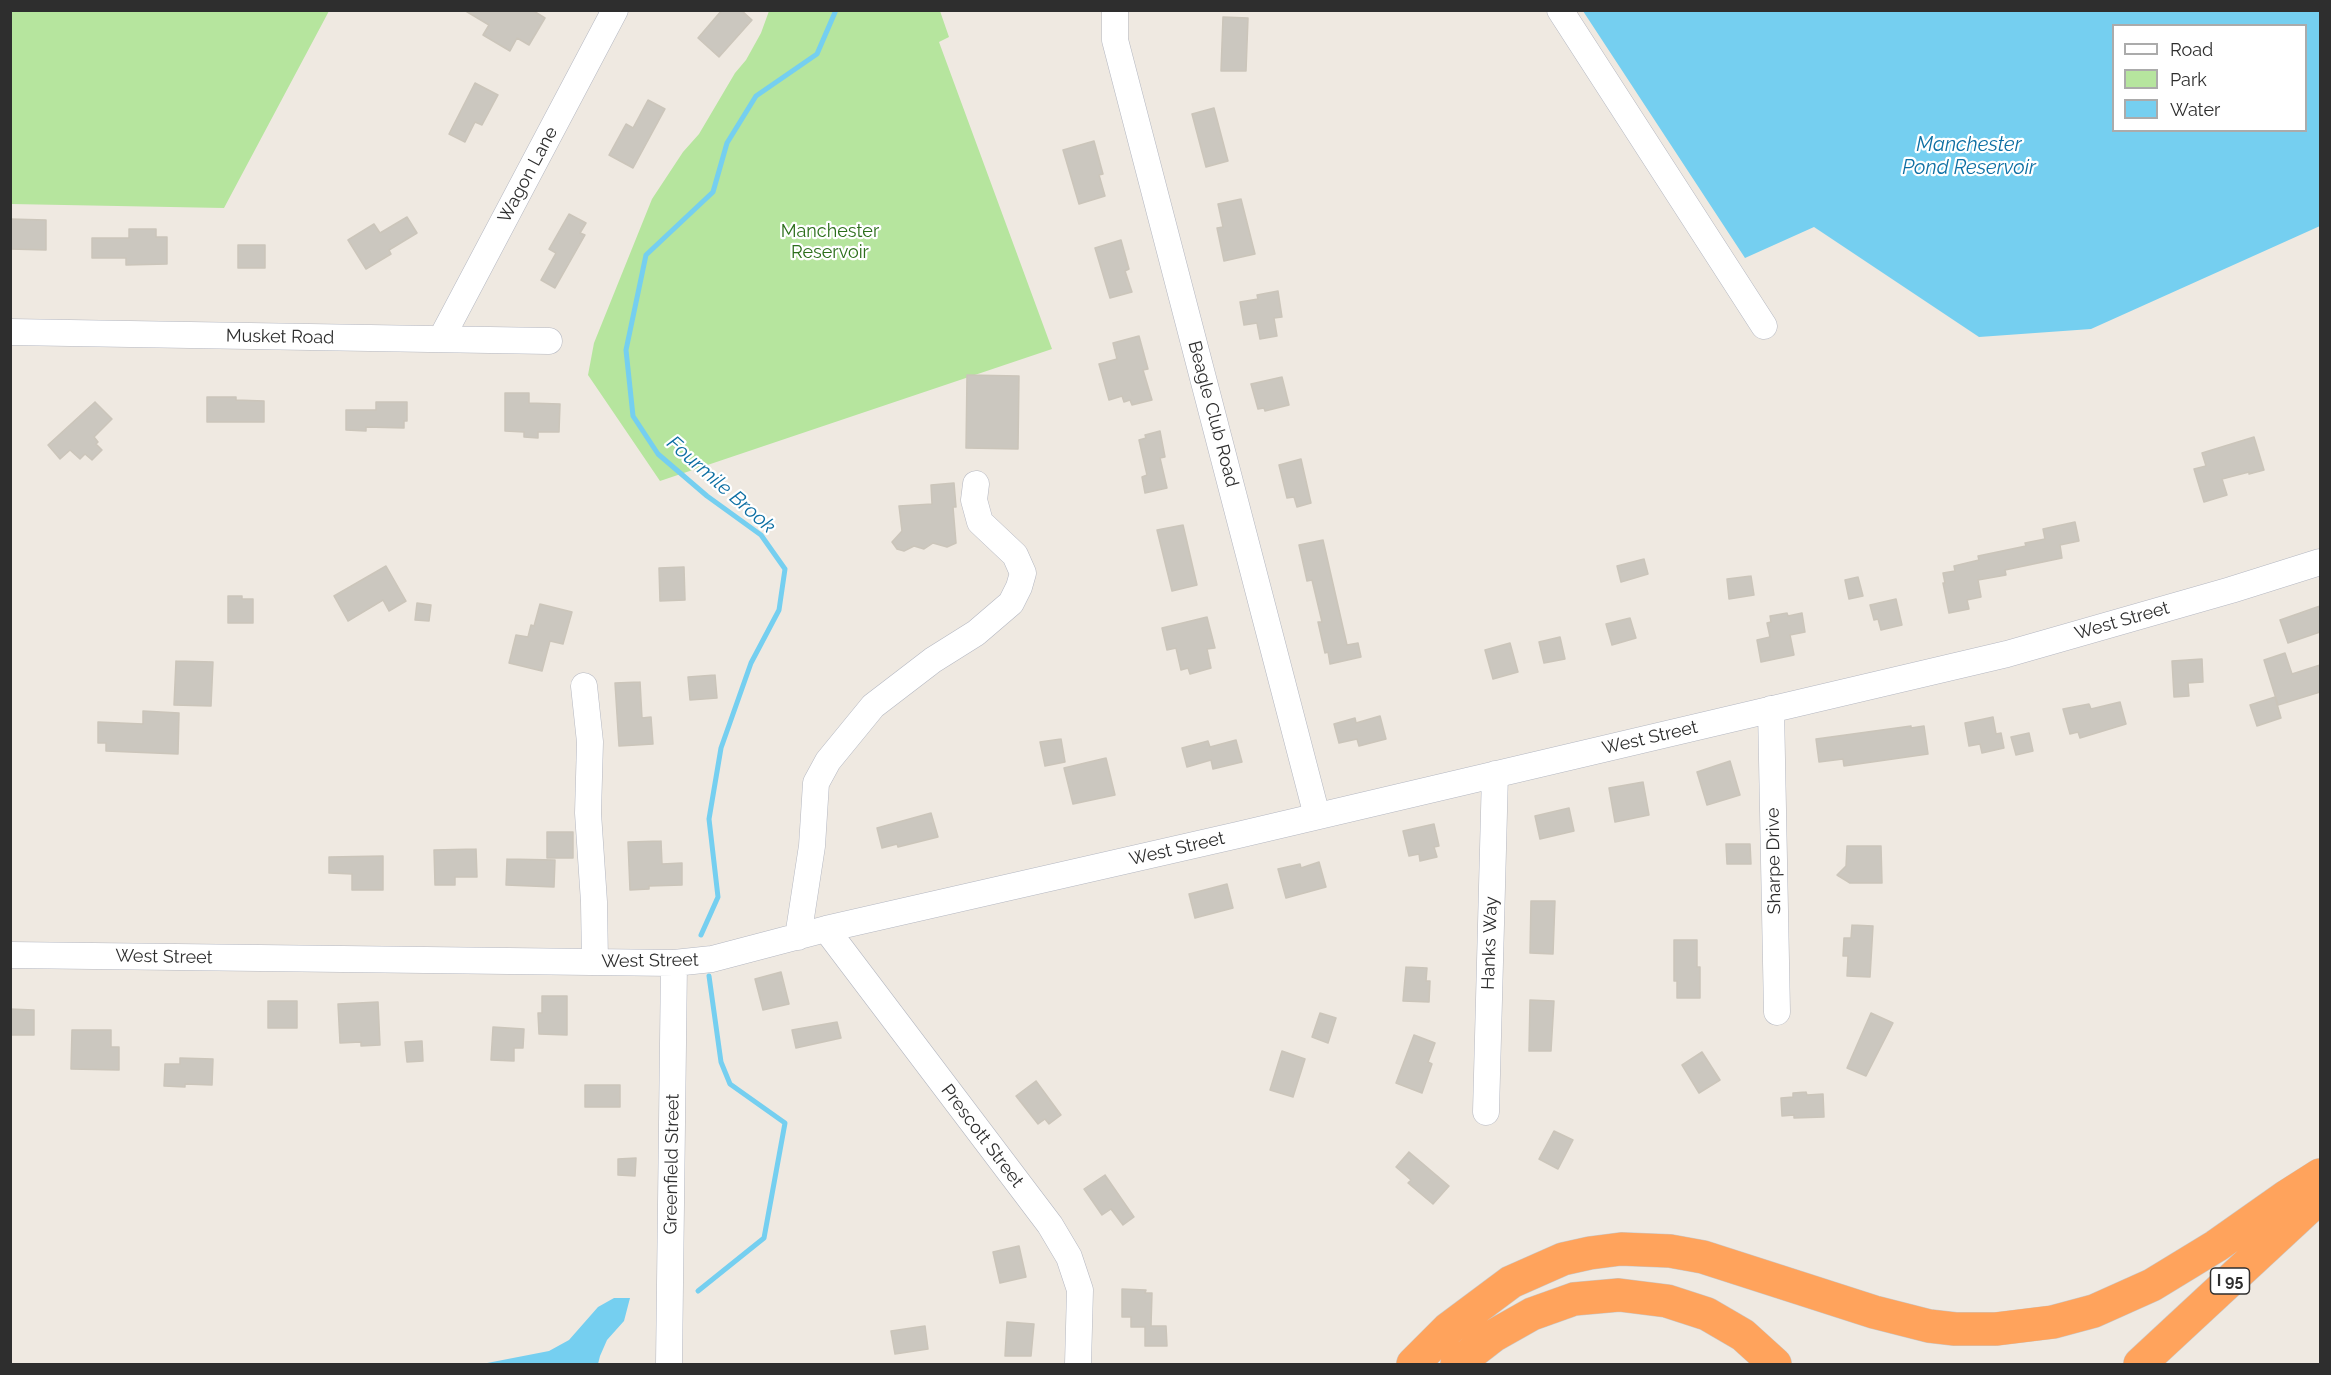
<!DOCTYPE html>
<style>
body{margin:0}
#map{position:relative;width:2331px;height:1375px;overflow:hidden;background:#efe9e1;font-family:Raleway,sans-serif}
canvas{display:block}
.frame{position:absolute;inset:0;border:12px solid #2e2e2e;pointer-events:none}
.legend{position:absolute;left:2112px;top:24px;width:195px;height:108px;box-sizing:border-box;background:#fff;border:2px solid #ababab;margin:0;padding:8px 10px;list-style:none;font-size:18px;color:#2e2e2e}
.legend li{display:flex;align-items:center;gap:12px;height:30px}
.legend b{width:30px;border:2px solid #ababab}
</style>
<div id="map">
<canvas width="2331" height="1375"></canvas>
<div class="frame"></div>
<ul class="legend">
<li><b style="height:8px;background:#fff"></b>Road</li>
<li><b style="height:16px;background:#b6e59e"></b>Park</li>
<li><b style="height:16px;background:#75cff0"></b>Water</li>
</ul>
</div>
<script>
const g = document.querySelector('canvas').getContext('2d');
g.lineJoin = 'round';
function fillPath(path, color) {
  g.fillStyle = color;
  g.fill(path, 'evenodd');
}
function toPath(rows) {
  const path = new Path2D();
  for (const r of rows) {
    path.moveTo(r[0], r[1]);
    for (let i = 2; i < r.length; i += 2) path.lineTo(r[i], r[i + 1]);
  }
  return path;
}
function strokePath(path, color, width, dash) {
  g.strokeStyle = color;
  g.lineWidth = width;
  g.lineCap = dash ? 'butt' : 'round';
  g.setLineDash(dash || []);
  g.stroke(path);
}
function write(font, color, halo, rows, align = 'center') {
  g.font = font + ' Raleway,sans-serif';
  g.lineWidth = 4.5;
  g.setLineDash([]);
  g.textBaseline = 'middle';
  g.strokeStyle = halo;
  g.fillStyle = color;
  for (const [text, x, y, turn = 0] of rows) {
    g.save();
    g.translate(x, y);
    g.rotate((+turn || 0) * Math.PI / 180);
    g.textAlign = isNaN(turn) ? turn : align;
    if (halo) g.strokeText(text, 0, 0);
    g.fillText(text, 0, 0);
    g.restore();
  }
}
fillPath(toPath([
 [11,10,329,10,329,11,224,208,11,204],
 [769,11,940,11,949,37,939,42,1052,349,660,481,588,375,594,343,652,199,683,152,699,134,735,73,746,60,761,33]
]), '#b6e59e');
fillPath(toPath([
 [1583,11,2320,11,2320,226,2091,329,1979,337,1814,227,1745,258],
 [2114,26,2306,26,2306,130,2114,130],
 [614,1298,630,1298,624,1321,607,1340,600,1356,598,1364,482,1364,549,1351,569,1340,598,1307]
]), '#75cff0');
strokePath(toPath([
 [701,935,718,897,709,819,721,748,751,663,779,610,785,569,761,535,707,496,658,454,633,416,626,350,646,255,713,192,727,143,756,96,817,54,836,10],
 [698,1291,764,1238,785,1123,730,1084,721,1062,709,976]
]), '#75cff0', 5);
const building = toPath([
 [464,10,532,10,545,18,529,45,517,38,510,51,483,35,489,25,464,10],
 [722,10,741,10,752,20,719,57,698,38,722,10],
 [1223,17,1248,18,1246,71,1221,71,1223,17],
 [475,83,498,95,482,125,475,122,465,142,449,134,475,83],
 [648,100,665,109,633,168,609,155,626,124,633,128,648,100],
 [1214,108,1228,161,1206,167,1192,114,1214,108],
 [1094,141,1103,174,1099,175,1105,196,1079,204,1063,150,1094,141],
 [1241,199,1255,254,1224,261,1217,228,1223,227,1218,204,1241,199],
 [569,214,586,223,580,233,585,235,555,288,541,280,556,253,549,249,569,214],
 [407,217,417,233,389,250,391,254,366,269,348,240,374,224,380,233,407,217],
 [10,219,46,220,46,250,10,249,10,219],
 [129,229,156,229,156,237,167,237,167,264,126,265,126,258,92,258,92,238,129,238,129,229],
 [1121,240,1129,269,1125,271,1132,292,1110,298,1095,248,1121,240],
 [238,245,265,245,265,268,238,268,238,245],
 [1278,291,1282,317,1274,318,1277,336,1260,339,1257,323,1244,325,1240,302,1258,299,1257,295,1278,291],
 [1139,336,1148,369,1143,370,1152,400,1132,405,1130,400,1124,402,1122,396,1109,400,1099,364,1117,359,1113,343,1139,336],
 [967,375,1019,376,1018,449,966,448,967,375],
 [1282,377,1289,405,1265,411,1264,408,1258,409,1251,384,1282,377],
 [505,393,529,393,529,403,560,404,559,432,538,432,538,438,524,437,524,432,505,431,505,393],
 [207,397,236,397,236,400,264,401,264,422,207,422,207,397],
 [95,402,112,419,94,437,98,442,96,444,102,450,92,460,85,454,80,459,70,450,60,459,48,445,95,402],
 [376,402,407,402,407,421,404,421,404,428,366,427,366,431,346,430,346,410,376,410,376,402],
 [1160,431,1165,457,1160,458,1167,488,1145,493,1142,477,1147,475,1139,440,1146,438,1145,435,1160,431],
 [2254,437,2264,470,2249,474,2249,472,2222,479,2227,495,2204,502,2194,469,2206,466,2202,453,2254,437],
 [1301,459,1311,503,1297,507,1294,497,1287,498,1279,465,1301,459],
 [954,483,956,507,953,507,956,543,947,547,933,543,924,549,914,546,904,551,897,549,892,542,902,531,899,506,932,504,931,485,954,483],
 [2075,522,2079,541,2060,545,2062,558,2005,570,2006,575,1978,580,1981,597,1967,600,1969,609,1949,613,1943,583,1945,583,1943,573,1955,571,1954,566,1979,560,1978,556,2026,546,2025,543,2045,539,2043,529,2075,522],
 [1183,525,1197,585,1172,591,1157,530,1183,525],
 [1323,540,1347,645,1358,643,1361,657,1330,664,1328,652,1325,653,1318,622,1322,622,1312,580,1307,581,1299,545,1323,540],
 [1644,559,1648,574,1621,582,1617,566,1644,559],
 [386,566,406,601,389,611,383,600,348,621,334,596,386,566],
 [684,567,685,600,660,601,659,568,684,567],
 [1751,576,1754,595,1729,599,1727,579,1751,576],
 [1858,577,1863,596,1849,599,1845,580,1858,577],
 [228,596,242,596,242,599,253,599,253,623,228,623,228,596],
 [1896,599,1902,625,1881,630,1878,619,1874,620,1870,605,1896,599],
 [417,603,431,605,429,621,415,620,417,603],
 [540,604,572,612,563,644,550,641,542,671,509,663,516,635,528,637,531,625,534,626,540,604],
 [2320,606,2320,632,2288,643,2280,620,2320,606],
 [1787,613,1788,616,1802,613,1805,632,1790,635,1794,655,1761,662,1757,640,1770,637,1767,623,1771,622,1770,616,1787,613],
 [1207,617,1215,648,1207,649,1211,668,1190,674,1188,668,1181,670,1176,648,1167,650,1162,628,1207,617],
 [1630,618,1636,638,1612,645,1606,624,1630,618],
 [1560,637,1565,659,1544,663,1539,642,1560,637],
 [1510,643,1518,672,1493,679,1485,650,1510,643],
 [2285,653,2292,674,2320,665,2320,692,2278,705,2264,660,2285,653],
 [2202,659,2203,682,2188,683,2189,696,2174,697,2172,661,2202,659],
 [176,661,213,662,211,706,174,705,176,661],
 [715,675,717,698,690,700,688,677,715,675],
 [640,682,642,718,651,717,653,744,619,746,615,683,640,682],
 [2275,697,2281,718,2257,726,2250,705,2275,697],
 [2120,702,2126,724,2080,738,2078,732,2070,734,2063,709,2089,704,2091,709,2120,702],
 [143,711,179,713,178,754,106,751,106,743,98,743,98,722,143,724,143,711],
 [1380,716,1386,739,1359,746,1357,739,1339,743,1334,724,1355,718,1356,723,1380,716],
 [1993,717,1996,734,2001,733,2004,748,1982,753,1980,744,1969,746,1965,723,1993,717],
 [1911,726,1911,728,1924,726,1928,754,1844,766,1843,759,1819,762,1816,739,1911,726],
 [2029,733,2033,751,2016,755,2011,737,2029,733],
 [1061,739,1065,762,1045,766,1040,742,1061,739],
 [1236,740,1242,762,1213,769,1211,760,1187,767,1182,748,1208,741,1210,747,1236,740],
 [1106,758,1115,795,1073,804,1064,768,1106,758],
 [1730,761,1740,795,1707,805,1697,772,1730,761],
 [1643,782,1649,815,1615,822,1609,788,1643,782],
 [1569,808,1574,831,1540,839,1535,816,1569,808],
 [931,813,938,837,898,847,897,844,882,848,877,828,931,813],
 [1434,824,1439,846,1434,847,1437,857,1420,861,1419,854,1409,856,1403,831,1434,824],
 [547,832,573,832,573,858,547,858,547,832],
 [661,841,662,864,682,863,682,885,649,886,649,889,630,890,628,842,661,841],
 [1726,844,1750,844,1751,864,1727,864,1726,844],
 [1847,846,1881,846,1882,883,1850,883,1837,875,1846,866,1847,846],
 [476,849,477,877,455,877,455,885,435,885,434,850,476,849],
 [383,856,383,890,352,890,352,874,329,873,329,857,383,856],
 [507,859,555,860,554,887,506,885,507,859],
 [1319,862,1326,887,1286,898,1278,869,1300,864,1301,868,1319,862],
 [1227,884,1233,908,1195,918,1189,894,1227,884],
 [1531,901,1555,901,1553,954,1530,953,1531,901],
 [1852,925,1873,926,1870,977,1847,976,1848,956,1843,956,1844,938,1851,938,1852,925],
 [1674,940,1697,940,1697,967,1700,967,1700,998,1677,998,1677,981,1674,981,1674,940],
 [1406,967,1427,968,1426,981,1430,981,1429,1002,1403,1001,1406,967],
 [781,972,789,1004,763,1010,755,979,781,972],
 [542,996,567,996,567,1035,539,1034,538,1013,542,1013,542,996],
 [1530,1000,1554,1001,1551,1051,1529,1051,1530,1000],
 [268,1001,297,1001,297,1028,268,1028,268,1001],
 [378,1002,380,1045,361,1046,361,1042,340,1043,338,1004,378,1002],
 [10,1009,34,1010,34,1035,10,1035,10,1009],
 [1320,1013,1336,1018,1328,1043,1312,1037,1320,1013],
 [1871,1013,1893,1023,1866,1076,1847,1068,1871,1013],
 [837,1022,841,1038,796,1048,792,1030,837,1022],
 [493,1027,524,1029,523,1048,514,1048,514,1061,491,1060,493,1027],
 [72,1030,111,1030,111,1047,119,1047,119,1070,71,1069,72,1030],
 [1414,1035,1435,1043,1428,1062,1432,1064,1422,1093,1396,1083,1414,1035],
 [422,1041,423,1061,407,1062,405,1042,422,1041],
 [1282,1051,1305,1059,1293,1097,1270,1090,1282,1051],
 [1702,1052,1720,1080,1699,1093,1682,1065,1702,1052],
 [180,1058,213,1059,212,1085,185,1084,185,1087,164,1086,165,1064,180,1064,180,1058],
 [1036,1081,1061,1115,1049,1124,1045,1119,1038,1124,1016,1096,1036,1081],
 [585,1085,620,1085,620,1107,585,1107,585,1085],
 [1806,1092,1807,1095,1823,1094,1824,1117,1794,1118,1794,1115,1782,1116,1781,1098,1793,1097,1793,1093,1806,1092],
 [1554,1131,1573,1140,1558,1169,1539,1159,1554,1131],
 [1409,1152,1449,1186,1433,1204,1408,1183,1411,1180,1396,1167,1409,1152],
 [636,1158,635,1176,618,1175,618,1159,636,1158],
 [1105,1175,1134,1217,1123,1225,1111,1209,1102,1215,1084,1189,1105,1175],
 [1019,1246,1026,1277,1000,1283,993,1252,1019,1246],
 [1122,1289,1146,1290,1145,1293,1152,1293,1151,1326,1166,1326,1167,1346,1145,1346,1145,1327,1131,1327,1131,1317,1122,1317,1122,1289],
 [1007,1322,1034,1324,1031,1356,1005,1356,1007,1322],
 [925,1326,928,1349,895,1354,891,1331,925,1326]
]);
fillPath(building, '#cbc7bf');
strokePath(building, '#cbc5ba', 1.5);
const minor = toPath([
 [1115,10,1115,40,1317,816],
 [1560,10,1764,326],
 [10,332,549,341],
 [441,339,615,10],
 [584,686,590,742,588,813,594,902,595,962],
 [1771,709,1777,1012],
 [826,929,1050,1225,1069,1257,1080,1290,1078,1364],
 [798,937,812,846,816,783,828,761,873,706,933,660,976,633,1011,603,1019,587,1023,573,1015,555,980,522,974,500,976,484],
 [10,955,674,963,712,959,826,929,1238,835,2007,654,2231,590,2320,562],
 [1486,1112,1495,774],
 [669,1364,674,963]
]);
const highway = toPath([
 [1413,1364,1448,1329,1511,1282,1563,1259,1590,1253,1621,1249,1670,1251,1703,1257,1874,1312,1929,1326,1955,1329,1996,1329,2053,1322,2094,1311,2152,1285,2216,1246,2287,1196,2320,1175],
 [1457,1364,1493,1336,1532,1314,1574,1299,1619,1295,1667,1301,1707,1314,1743,1335,1775,1364],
 [2140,1364,2320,1197]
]);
strokePath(minor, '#b4b7c1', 27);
strokePath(highway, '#c9c9c9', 34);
strokePath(minor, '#fff', 26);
strokePath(highway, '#ffa35c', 33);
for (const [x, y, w] of [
 [2230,1281,39]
]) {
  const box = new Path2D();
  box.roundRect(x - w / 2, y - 13, w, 26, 4.5);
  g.fillStyle = '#fff';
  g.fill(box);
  strokePath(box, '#2e2e2e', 1.5);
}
write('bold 16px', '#2e2e2e', null, [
 ["I 95",2230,1281]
]);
write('18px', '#2e2e2e', '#fff', [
 ["Wagon Lane",528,175,-62],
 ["Musket Road",280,337,1],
 ["Beagle Club Road",1213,414,75],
 ["West Street",2122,621,-16],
 ["West Street",1650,738,-13],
 ["West Street",1177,849,-13],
 ["Sharpe Drive",1774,861,-91],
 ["Hanks Way",1490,943,-88],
 ["West Street",164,957,1],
 ["West Street",650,961,-1],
 ["Prescott Street",982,1136,53],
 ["Greenfield Street",672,1164,-89]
]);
write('18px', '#2c6e1b', '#fff', [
 ["Manchester",830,232],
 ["Reservoir",830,253]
]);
write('italic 20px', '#0d6fa3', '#fff', [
 ["Manchester",1969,145],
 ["Pond Reservoir",1969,168],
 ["Fourmile Brook",721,485,41]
]);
</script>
